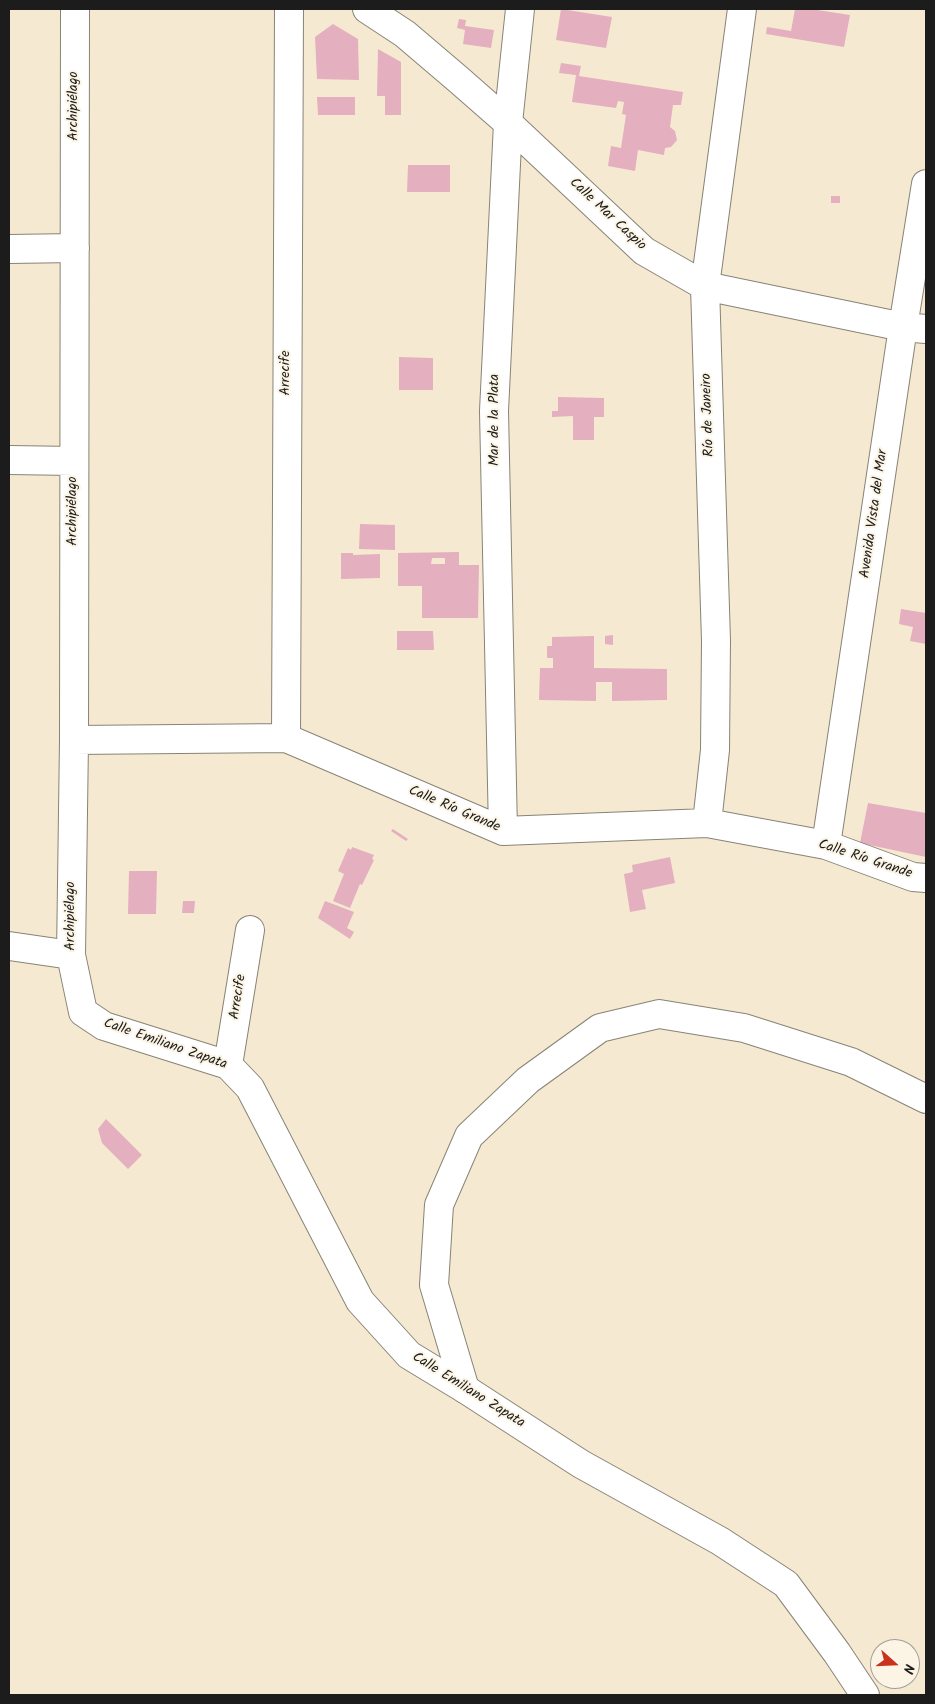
<!DOCTYPE html>
<meta charset="utf-8">
<style>
body{margin:0}
#map{position:relative;width:935px;height:1704px;overflow:hidden;background:#f5ead1;font-family:Kalam,sans-serif}
canvas{display:block}
.frame{position:absolute;inset:0;border:10px solid #1c1c1c;pointer-events:none}
.north{position:absolute;left:870px;top:1639px;width:50px;height:50px;box-sizing:border-box;background:#fcf5e5;border:1px solid #a29e95;border-radius:50%;rotate:110deg;font-size:14px;font-weight:700;line-height:20px;text-align:center;color:#1c1c1c}
.north::after{content:'';display:block;margin:auto;width:18px;height:22px;background:#c8321e;clip-path:polygon(50% 0,100% 100%,50% 72%,0 100%)}
</style>
<div id="map">
<canvas width="935" height="1704"></canvas>
<div class="frame"></div>
<div class="north">N</div>
</div>
<script>
const g = document.querySelector('canvas').getContext('2d');
g.lineJoin = 'round';
function fillPath(path, color) {
  g.fillStyle = color;
  g.fill(path, 'evenodd');
}
function toPath(rows) {
  const path = new Path2D();
  for (const r of rows) {
    path.moveTo(r[0], r[1]);
    for (let i = 2; i < r.length; i += 2) path.lineTo(r[i], r[i + 1]);
  }
  return path;
}
function strokePath(path, color, width, dash) {
  g.strokeStyle = color;
  g.lineWidth = width;
  g.lineCap = dash ? 'butt' : 'round';
  g.setLineDash(dash || []);
  g.stroke(path);
}
function write(font, color, halo, rows, align = 'center') {
  g.font = font + ' Kalam,sans-serif';
  g.lineWidth = 4;
  g.setLineDash([]);
  g.textBaseline = 'middle';
  g.strokeStyle = halo;
  g.fillStyle = color;
  for (const [text, x, y, turn = 0] of rows) {
    g.save();
    g.translate(x, y);
    g.rotate((+turn || 0) * Math.PI / 180);
    g.textAlign = isNaN(turn) ? turn : align;
    if (halo) g.strokeText(text, 0, 0);
    g.fillText(text, 0, 0);
    g.restore();
  }
}
fillPath(toPath([
 [561,9,612,17,606,48,556,40],
 [795,9,811,9,850,15,844,47,766,34,767,27,791,31],
 [459,19,466,20,465,26,494,30,491,48,463,44,465,30,457,28],
 [333,24,358,39,359,80,317,79,315,37],
 [378,49,401,62,401,115,385,115,385,96,377,96],
 [561,63,581,66,579,76,683,92,681,105,673,105,670,127,675,131,677,140,671,147,665,148,664,155,638,150,635,171,608,166,611,146,621,148,626,115,622,114,624,102,618,101,616,108,572,102,576,75,559,73],
 [317,97,355,97,355,115,318,115],
 [408,165,450,165,450,192,407,192],
 [831,196,840,196,840,203,831,203],
 [399,357,433,358,433,390,399,390],
 [558,397,604,398,604,417,594,417,594,440,573,440,573,416,552,417,552,411,558,411],
 [360,524,395,525,395,550,359,549],
 [459,552,459,565,479,565,478,618,422,618,422,586,398,586,398,553],
 [432,558,445,558,445,564,431,564],
 [341,553,353,553,353,555,380,554,380,578,341,579],
 [901,609,926,613,926,644,910,641,913,627,899,624],
 [397,631,433,631,434,650,397,650],
 [613,635,613,645,605,644,605,636],
 [594,636,594,668,667,669,667,700,612,701,612,682,596,682,596,701,539,700,540,668,553,668,553,658,547,658,547,646,552,646,552,637],
 [868,803,926,813,926,857,860,843],
 [393,829,408,839,406,841,391,831],
 [352,847,374,855,372,859,374,860,362,885,360,884,350,908,333,901,344,874,338,871,348,848,351,850],
 [670,857,675,883,642,890,646,909,630,912,624,874,633,872,632,865],
 [129,871,157,871,156,914,128,914],
 [183,901,195,901,194,913,182,913],
 [325,901,354,912,347,928,354,932,350,939,318,918],
 [106,1119,142,1155,128,1169,102,1143,98,1129]
]), '#e4afbe');
const minor = toPath([
 [367,9,405,34,459,80,508,123,644,251,705,286,903,327,926,329],
 [9,249,75,248],
 [9,460,74,461],
 [286,738,289,9],
 [74,740,286,738,503,831,707,823,826,845,913,877,926,878],
 [707,823,715,750,716,641,705,286,742,9],
 [503,831,494,411,508,123,520,9],
 [826,845,903,327,926,184],
 [71,955,74,740,75,9],
 [228,1065,250,930],
 [465,1389,434,1285,439,1205,469,1136,528,1080,600,1028,659,1014,744,1028,851,1062,926,1099]
]);
const major = toPath([
 [9,946,71,955,83,1012,104,1026,228,1065,250,1088,360,1301,409,1355,465,1389,581,1464,720,1541,786,1584,837,1653,865,1695]
]);
strokePath(minor, '#888376', 30);
strokePath(major, '#888376', 30);
strokePath(minor, '#fff', 28);
strokePath(major, '#fff', 28);
write('14px', '#1c1c1c', '#fcf5e5', [
 ["Archipiélago",75,106,-90],
 ["Calle Mar Caspio",607,215,43],
 ["Arrecife",287,373,-90],
 ["Río de Janeiro",709,415,-92],
 ["Mar de la Plata",496,420,-90],
 ["Archipiélago",74,511,-90],
 ["Avenida Vista del Mar",875,514,-82],
 ["Calle Río Grande",454,810,23],
 ["Calle Río Grande",865,860,18],
 ["Archipiélago",72,916,-90],
 ["Arrecife",239,997,-81],
 ["Calle Emiliano Zapata",165,1045,19],
 ["Calle Emiliano Zapata",468,1391,32]
]);
</script>
